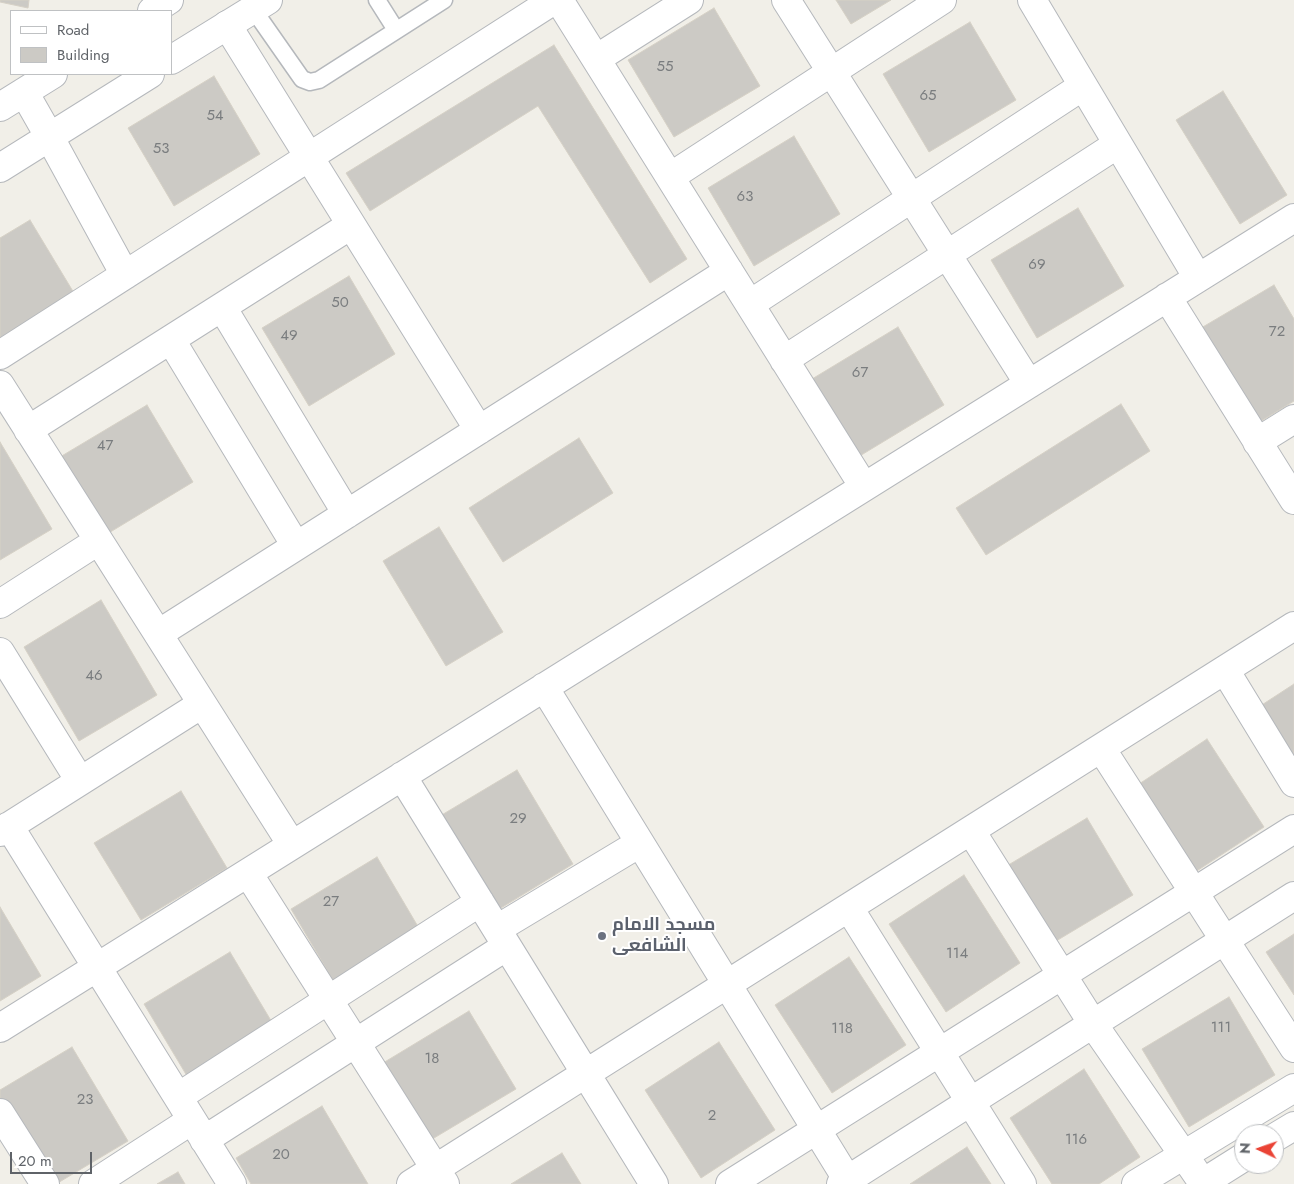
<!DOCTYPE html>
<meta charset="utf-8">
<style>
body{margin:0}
#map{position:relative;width:1294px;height:1184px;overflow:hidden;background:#f1efe8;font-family:Jost,sans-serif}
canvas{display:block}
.legend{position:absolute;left:10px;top:10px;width:162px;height:65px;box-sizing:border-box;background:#fff;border:1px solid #bfc1c3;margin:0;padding:6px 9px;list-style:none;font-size:15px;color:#5f6368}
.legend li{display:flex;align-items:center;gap:10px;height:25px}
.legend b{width:25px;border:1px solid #bfc1c3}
.north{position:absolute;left:1234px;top:1124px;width:50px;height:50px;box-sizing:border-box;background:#fff;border:1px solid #bfc1c3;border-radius:50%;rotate:273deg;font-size:14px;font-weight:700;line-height:20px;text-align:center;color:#5f6368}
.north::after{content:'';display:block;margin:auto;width:18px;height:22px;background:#ea4335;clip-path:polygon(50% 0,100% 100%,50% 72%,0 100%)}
.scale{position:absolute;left:10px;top:1152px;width:82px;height:22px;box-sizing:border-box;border:2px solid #5f6368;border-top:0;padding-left:6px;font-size:15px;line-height:18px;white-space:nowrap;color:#5f6368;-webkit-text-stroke:4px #fff;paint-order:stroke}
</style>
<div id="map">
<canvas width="1294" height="1184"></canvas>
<ul class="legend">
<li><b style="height:6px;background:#fff"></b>Road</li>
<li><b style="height:14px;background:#cccac5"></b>Building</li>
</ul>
<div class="north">N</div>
<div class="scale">20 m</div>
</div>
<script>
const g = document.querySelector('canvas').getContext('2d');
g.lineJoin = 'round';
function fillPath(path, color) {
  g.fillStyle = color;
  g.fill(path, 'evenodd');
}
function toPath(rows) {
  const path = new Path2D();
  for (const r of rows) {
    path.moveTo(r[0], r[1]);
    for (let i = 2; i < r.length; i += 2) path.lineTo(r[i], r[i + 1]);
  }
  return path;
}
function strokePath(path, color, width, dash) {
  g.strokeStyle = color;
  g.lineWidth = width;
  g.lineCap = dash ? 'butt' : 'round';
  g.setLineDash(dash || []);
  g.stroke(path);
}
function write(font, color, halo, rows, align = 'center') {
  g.font = font + ' Jost,Cairo,sans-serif';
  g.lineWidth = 4;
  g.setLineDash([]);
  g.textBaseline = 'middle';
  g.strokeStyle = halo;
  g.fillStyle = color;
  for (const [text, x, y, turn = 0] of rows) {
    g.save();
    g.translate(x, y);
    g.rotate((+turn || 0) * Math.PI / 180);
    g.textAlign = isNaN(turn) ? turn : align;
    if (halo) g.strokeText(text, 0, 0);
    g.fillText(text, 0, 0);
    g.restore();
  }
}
const building = toPath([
 [0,0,29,0,28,8,0,2,0,0],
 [836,0,891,0,851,24,836,0],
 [714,8,760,86,674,137,628,60,714,8],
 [970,22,1016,100,929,152,883,74,970,22],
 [554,45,687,259,650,283,538,106,370,211,346,173,554,45],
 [214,76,260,154,174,206,128,128,214,76],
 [1223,91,1287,195,1240,224,1176,120,1223,91],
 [794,136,840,214,754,266,708,188,794,136],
 [1078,208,1124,286,1037,338,991,260,1078,208],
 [30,220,77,298,0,344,0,238,30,220],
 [349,276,395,354,309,406,262,328,349,276],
 [1274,285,1294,319,1294,401,1253,426,1196,331,1274,285],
 [898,327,944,405,858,457,812,379,898,327],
 [1121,404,1150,451,986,555,956,508,1121,404],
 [147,405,193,482,107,534,60,457,147,405],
 [579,438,613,493,503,562,469,508,579,438],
 [0,442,52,529,0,560,0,442],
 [439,527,503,632,446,666,383,561,439,527],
 [101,600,157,695,79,741,24,647,101,600],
 [1294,684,1294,779,1251,712,1294,684],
 [1207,739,1264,827,1189,876,1133,788,1207,739],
 [517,770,573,864,496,911,440,816,517,770],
 [181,791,227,868,141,920,94,843,181,791],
 [1087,818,1133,895,1046,947,1000,870,1087,818],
 [377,857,423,935,337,987,291,909,377,857],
 [964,875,1020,963,946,1012,889,924,964,875],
 [0,907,41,976,0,1001,0,907],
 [1294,934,1294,995,1266,952,1294,934],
 [230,952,276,1029,190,1081,144,1004,230,952],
 [849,957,906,1045,832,1093,775,1005,849,957],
 [1229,997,1275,1075,1189,1127,1142,1049,1229,997],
 [469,1011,516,1089,429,1141,383,1063,469,1011],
 [719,1042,775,1130,701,1178,645,1090,719,1042],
 [72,1047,128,1141,56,1184,0,1101,0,1090,72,1047],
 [1084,1069,1140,1157,1099,1184,1052,1184,1010,1118,1084,1069],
 [322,1106,368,1184,251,1184,236,1158,322,1106],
 [967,1147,991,1184,910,1184,967,1147],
 [562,1153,581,1184,511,1184,562,1153],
 [178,1172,185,1184,157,1184,178,1172]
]);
fillPath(building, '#cccac5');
strokePath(building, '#d6d1c6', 1);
const service = toPath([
 [377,0,396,30],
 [253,9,302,79,310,82,319,80,444,0]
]);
const minor = toPath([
 [559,0,864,487],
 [786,0,1029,384],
 [1032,0,1198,278],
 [227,25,479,430],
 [596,59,689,0],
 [49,136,125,275],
 [670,177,942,0],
 [1167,297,1294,500],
 [750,304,1083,86],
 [222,307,347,514],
 [171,340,296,546],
 [0,355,554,0],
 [784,360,1118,144],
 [0,385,292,845],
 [28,430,351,225],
 [1257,442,1294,419],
 [0,604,98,541],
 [158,634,729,271],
 [0,652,80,781],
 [1225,670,1294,783],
 [544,687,850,1184],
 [1101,748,1294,1048],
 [402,776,654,1184],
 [9,826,232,1184],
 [971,831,1093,1024,1203,1183],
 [0,832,202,704],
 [248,873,445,1184],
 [849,908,1022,1184],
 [497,929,640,843],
 [0,1028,1294,218],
 [178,1097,480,902],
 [204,1140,507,946],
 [93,1184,192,1120],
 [411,1184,1294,626],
 [730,1184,1294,829],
 [841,1184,1294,896]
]);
const tertiary = toPath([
 [152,11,169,0],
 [171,60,268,0],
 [24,92,49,136],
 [0,107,53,74],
 [0,168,150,74],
 [0,1113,45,1184],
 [1274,1138,1294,1126],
 [1136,1184,1294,1088],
 [1201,1184,1244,1157]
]);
strokePath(service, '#b5b8bc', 19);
strokePath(minor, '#b5b8bc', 30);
strokePath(tertiary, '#b5b8bc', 30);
strokePath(service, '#fff', 16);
strokePath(minor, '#fff', 28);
strokePath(tertiary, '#fff', 28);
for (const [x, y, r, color] of [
 [602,936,5,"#6b7280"]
]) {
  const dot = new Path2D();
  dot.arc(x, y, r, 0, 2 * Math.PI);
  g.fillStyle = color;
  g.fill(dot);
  strokePath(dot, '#fff', 2);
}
write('15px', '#7a7d7f', null, [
 ["55",665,67],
 ["65",928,96],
 ["54",215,116],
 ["53",161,149],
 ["63",745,197],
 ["69",1037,265],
 ["50",340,303],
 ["72",1277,332],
 ["49",289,336],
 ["67",860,373],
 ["47",105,446],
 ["46",94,676],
 ["29",518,819],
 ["27",331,902],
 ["114",957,954],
 ["111",1221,1028],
 ["118",842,1029],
 ["18",432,1059],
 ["23",85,1100],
 ["2",712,1116],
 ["116",1076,1140],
 ["20",281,1155]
]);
write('bold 18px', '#5b616d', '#fff', [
 ["مسجد الامام",612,926],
 ["الشافعى",612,947]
], 'left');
</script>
